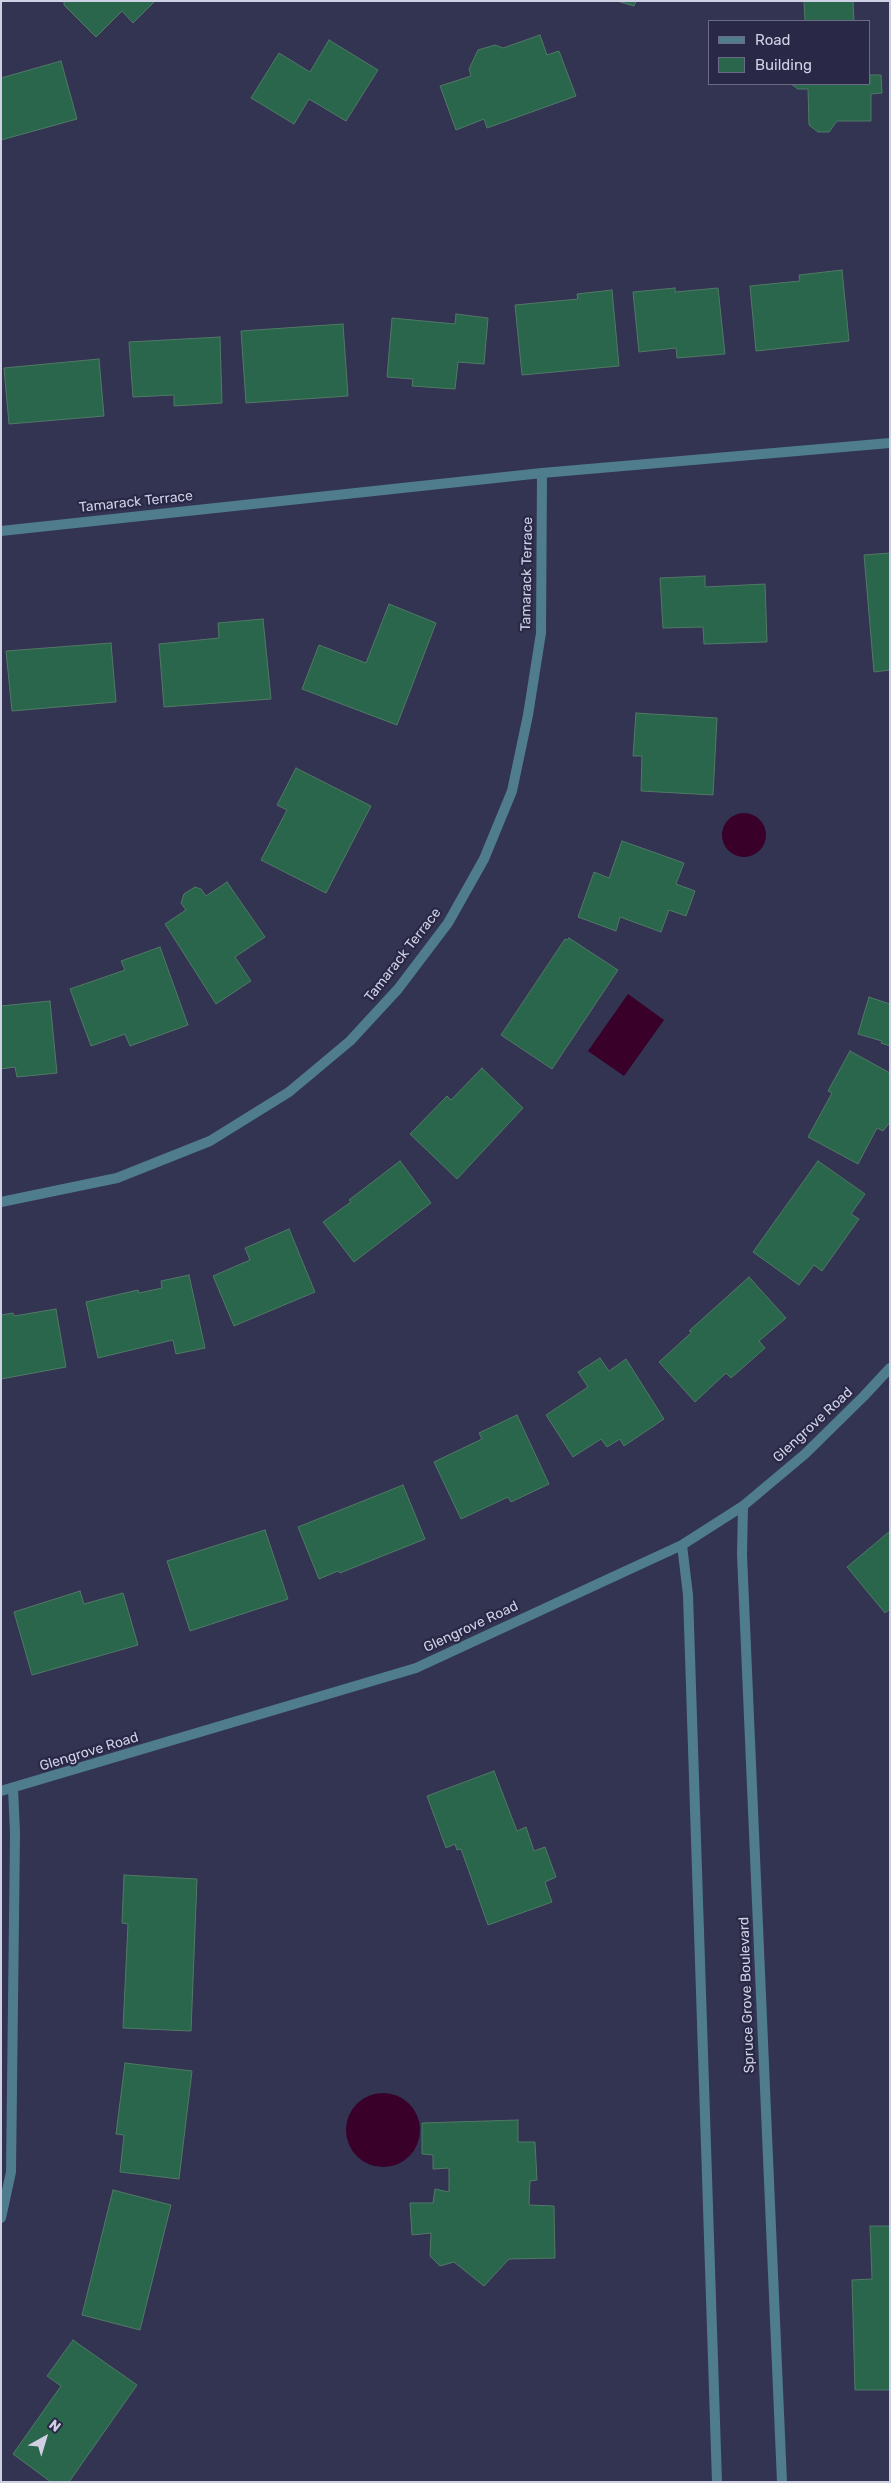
<!DOCTYPE html>
<style>
body{margin:0}
#map{position:relative;width:891px;height:2483px;overflow:hidden;background:#333352;font-family:Rubik,sans-serif}
canvas{display:block}
.frame{position:absolute;inset:0;border:2px solid #cfd0e4;pointer-events:none}
.legend{position:absolute;left:708px;top:20px;width:162px;height:65px;box-sizing:border-box;background:#292847;border:1px solid #6b6b86;margin:0;padding:6px 9px;list-style:none;font-size:15px;color:#cfd0e4}
.legend li{display:flex;align-items:center;gap:10px;height:25px}
.legend b{width:25px;border:1px solid #6b6b86}
.north{position:absolute;left:20px;top:2413px;width:50px;height:50px;-webkit-text-stroke:4px #292847;paint-order:stroke;rotate:39deg;font-size:14px;font-weight:700;line-height:20px;text-align:center;color:#cfd0e4}
.north::after{content:'';display:block;margin:auto;width:18px;height:22px;background:#cfd0e4;clip-path:polygon(50% 0,100% 100%,50% 72%,0 100%)}
</style>
<div id="map">
<canvas width="891" height="2483"></canvas>
<div class="frame"></div>
<ul class="legend">
<li><b style="height:6px;background:#4f7d8e"></b>Road</li>
<li><b style="height:14px;background:#29664c"></b>Building</li>
</ul>
<div class="north">N</div>
</div>
<script>
const g = document.querySelector('canvas').getContext('2d');
g.lineJoin = 'round';
function fillPath(path, color) {
  g.fillStyle = color;
  g.fill(path, 'evenodd');
}
function toPath(rows) {
  const path = new Path2D();
  for (const r of rows) {
    if (r.length === 3) {
      path.moveTo(r[0] + r[2], r[1]);
      path.arc(r[0], r[1], r[2], 0, 2 * Math.PI);
      continue;
    }
    path.moveTo(r[0], r[1]);
    for (let i = 2; i < r.length; i += 2) path.lineTo(r[i], r[i + 1]);
  }
  return path;
}
function strokePath(path, color, width, dash) {
  g.strokeStyle = color;
  g.lineWidth = width;
  g.lineCap = dash ? 'butt' : 'round';
  g.setLineDash(dash || []);
  g.stroke(path);
}
function write(font, color, halo, rows, align = 'center') {
  g.font = font + ' Rubik,sans-serif';
  g.lineWidth = 4.5;
  g.setLineDash([]);
  g.textBaseline = 'middle';
  g.strokeStyle = halo;
  g.fillStyle = color;
  for (const [text, x, y, turn = 0] of rows) {
    g.save();
    g.translate(x, y);
    g.rotate((+turn || 0) * Math.PI / 180);
    g.textAlign = isNaN(turn) ? turn : align;
    if (halo) g.strokeText(text, 0, 0);
    g.fillText(text, 0, 0);
    g.restore();
  }
}
fillPath(toPath([
 [744,835,22],
 [628,994,664,1020,624,1076,588,1051],
 [383,2130,37]
]), '#390029');
const building = toPath([
 [64,1,155,1,133,23,122,11,96,37,64,5,64,1],
 [617,1,636,1,634,6,617,1],
 [804,1,853,1,854,21,805,21,804,1],
 [540,35,547,55,559,51,576,96,487,128,484,119,456,130,440,86,471,76,469,69,478,50,495,45,503,48,540,35],
 [329,40,378,70,346,121,309,99,294,124,251,98,279,53,310,72,329,40],
 [61,61,77,119,1,140,1,78,61,61],
 [870,75,881,75,882,93,871,94,871,121,837,121,829,132,818,132,809,125,808,89,798,89,791,84,870,84,870,75],
 [842,270,849,341,756,351,750,286,800,281,799,275,842,270],
 [675,288,675,292,718,288,725,354,677,358,676,348,639,352,633,292,675,288],
 [612,290,619,366,522,375,515,305,578,299,577,294,612,290],
 [456,314,488,318,484,364,458,362,455,389,412,386,413,379,387,377,392,318,455,324,456,314],
 [343,324,348,396,246,403,241,331,343,324],
 [220,337,222,403,174,406,174,395,133,397,129,342,220,337],
 [99,359,104,416,9,424,4,368,99,359],
 [890,553,890,670,874,672,864,555,890,553],
 [705,576,705,587,765,584,767,642,704,644,703,627,663,628,660,578,705,576],
 [389,604,436,623,397,725,302,689,319,645,366,663,389,604],
 [263,619,271,699,164,707,159,644,219,638,218,623,263,619],
 [111,643,116,702,12,711,6,651,111,643],
 [636,713,717,718,713,795,641,791,642,756,633,756,636,713],
 [296,768,371,806,326,893,261,860,287,810,277,805,296,768],
 [622,841,684,863,676,884,695,891,686,916,669,910,661,932,620,917,616,931,578,917,594,872,609,878,622,841],
 [227,882,265,937,235,957,251,981,216,1004,165,924,186,910,181,903,184,894,195,887,201,889,206,896,227,882],
 [569,938,618,970,552,1069,501,1035,565,939,567,940,569,938],
 [160,947,188,1025,130,1046,125,1034,91,1046,70,989,125,970,121,961,160,947],
 [869,997,890,1004,890,1046,881,1043,882,1041,858,1034,869,997],
 [50,1001,57,1073,17,1077,15,1067,1,1069,1,1006,50,1001],
 [850,1051,890,1073,890,1122,883,1131,877,1128,858,1164,808,1137,832,1093,828,1091,850,1051],
 [482,1068,523,1108,457,1179,410,1134,447,1096,451,1100,482,1068],
 [400,1161,431,1203,354,1262,323,1222,351,1202,349,1200,400,1161],
 [818,1161,865,1194,851,1214,859,1219,822,1271,814,1265,799,1285,753,1252,818,1161],
 [289,1229,315,1292,234,1326,213,1276,250,1260,245,1248,289,1229],
 [189,1275,205,1348,176,1354,173,1340,98,1358,86,1302,138,1290,139,1293,162,1288,161,1281,189,1275],
 [749,1277,786,1318,759,1341,765,1348,731,1378,726,1373,695,1402,659,1362,692,1332,689,1331,749,1277],
 [56,1309,66,1367,1,1379,1,1315,13,1313,14,1316,56,1309],
 [600,1358,609,1371,626,1359,664,1419,624,1446,620,1439,607,1447,601,1439,573,1457,546,1415,588,1387,578,1372,600,1358],
 [517,1415,549,1484,511,1502,508,1497,461,1519,434,1462,482,1439,479,1433,517,1415],
 [403,1485,425,1539,340,1573,338,1571,319,1579,298,1527,403,1485],
 [265,1530,288,1599,190,1631,167,1561,265,1530],
 [890,1531,890,1609,885,1613,847,1567,890,1531],
 [80,1591,84,1604,123,1593,138,1645,32,1675,14,1612,80,1591],
 [494,1771,517,1831,526,1827,534,1851,545,1847,556,1877,545,1882,552,1902,488,1925,461,1849,457,1850,455,1844,446,1848,427,1796,494,1771],
 [124,1875,197,1879,191,2031,123,2028,128,1924,122,1923,124,1875],
 [125,2063,192,2071,179,2179,120,2172,124,2135,116,2134,125,2063],
 [518,2120,518,2142,535,2142,537,2180,530,2181,529,2205,554,2206,555,2258,509,2259,484,2286,454,2262,440,2266,430,2256,431,2233,412,2235,410,2203,433,2203,435,2189,449,2192,449,2168,433,2169,433,2155,422,2154,422,2123,518,2120],
 [113,2190,171,2205,140,2330,82,2315,113,2190],
 [870,2226,890,2226,890,2390,855,2390,852,2280,872,2279,870,2226],
 [73,2340,137,2385,69,2482,51,2482,13,2454,61,2386,47,2376,73,2340]
]);
fillPath(building, '#29664c');
strokePath(building, '#517966', 1);
strokePath(toPath([
 [1,531,542,473,890,443],
 [1,1202,117,1178,210,1141,289,1092,350,1041,398,989,448,923,484,859,512,791,528,715,541,633,542,473],
 [743,1506,742,1555,782,2482],
 [682,1545,688,1595,717,2482],
 [1,1791,416,1668,682,1545,743,1506,805,1454,864,1396,890,1368],
 [1,2218,11,2172,15,1833,13,1788]
]), '#4f7d8e', 10);
write('14px', '#cfd0e4', '#292847', [
 ["Tamarack Terrace",136,502,-6],
 ["Tamarack Terrace",527,574,-89],
 ["Tamarack Terrace",403,955,-52],
 ["Glengrove Road",813,1425,-43],
 ["Glengrove Road",471,1627,-25],
 ["Glengrove Road",89,1752,-17],
 ["Spruce Grove Boulevard",747,1995,-92]
]);
</script>
